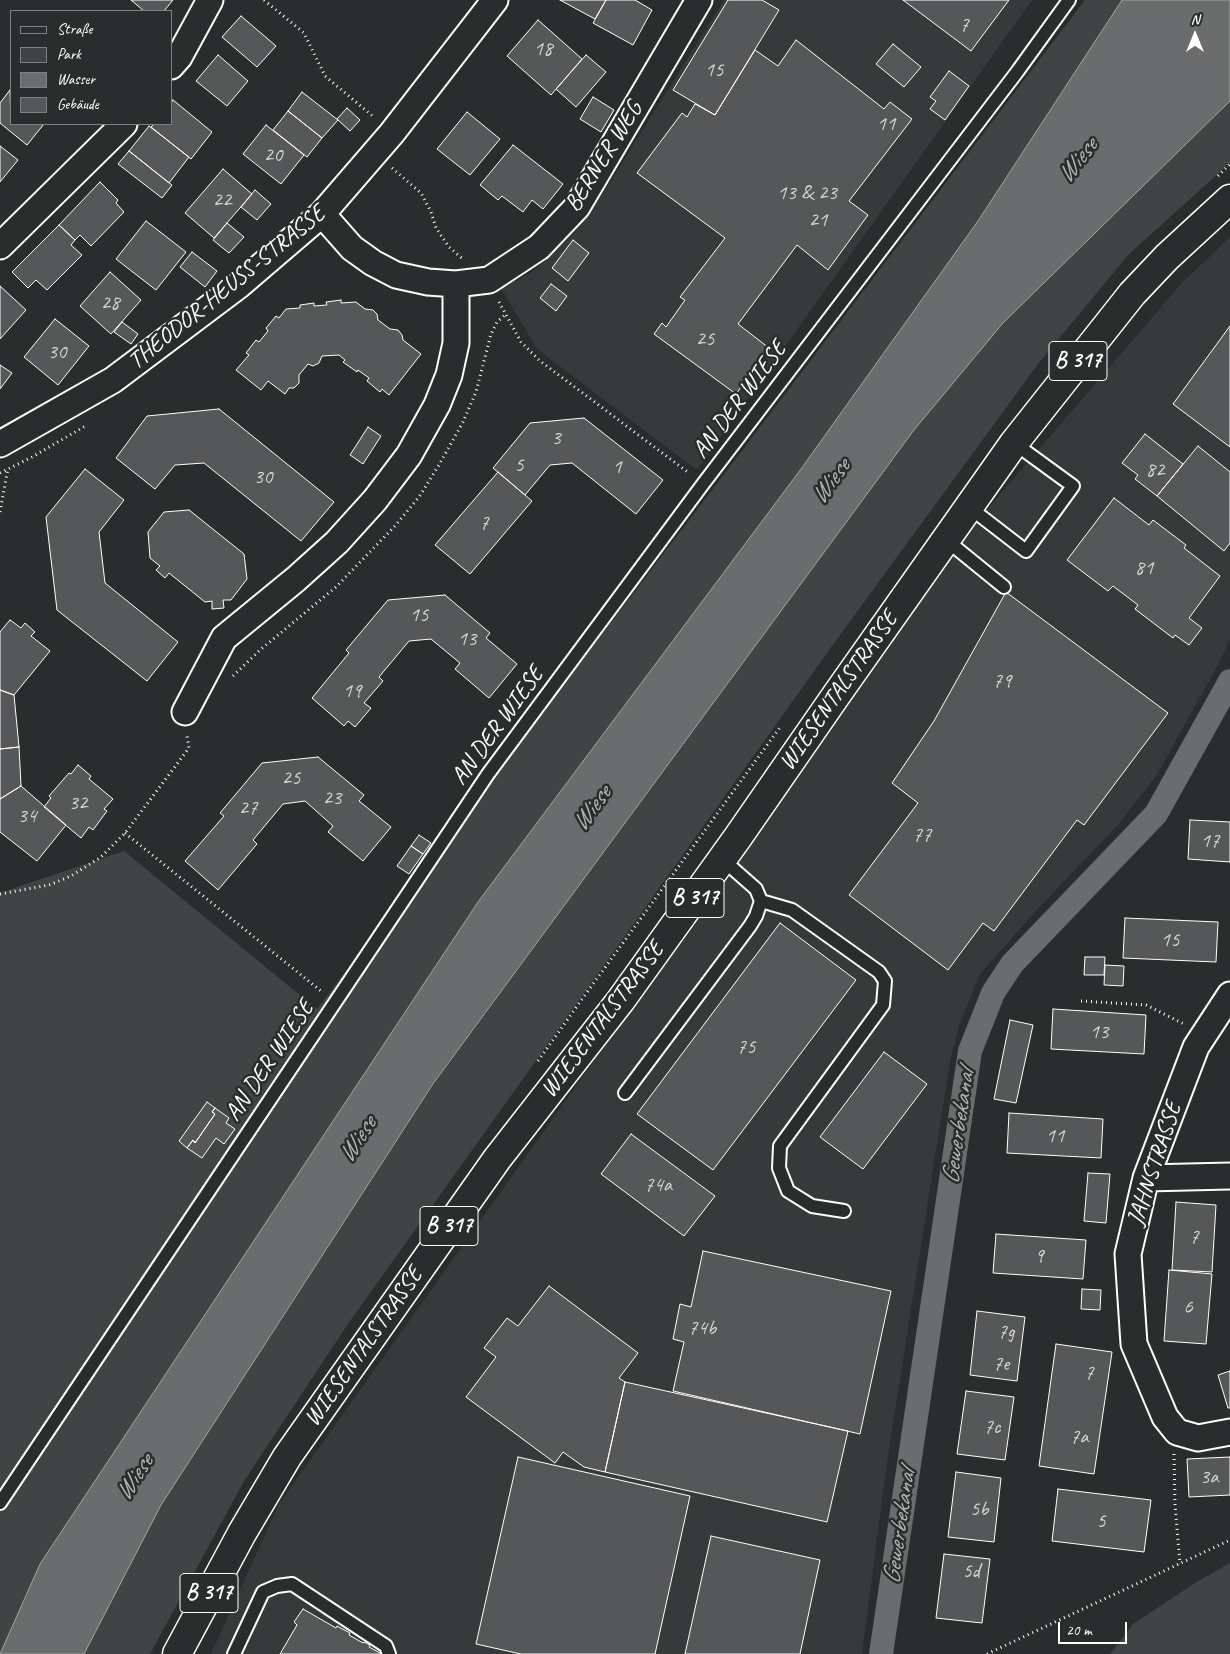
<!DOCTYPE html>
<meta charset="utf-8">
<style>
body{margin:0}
#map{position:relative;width:1230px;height:1654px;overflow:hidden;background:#2a2d2e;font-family:Caveat,sans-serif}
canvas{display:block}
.legend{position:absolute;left:10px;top:10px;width:162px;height:115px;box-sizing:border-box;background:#2a2d2e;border:1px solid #7f8182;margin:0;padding:6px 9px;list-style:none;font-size:15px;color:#fff}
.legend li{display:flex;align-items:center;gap:10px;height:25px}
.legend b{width:25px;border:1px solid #7f8182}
.north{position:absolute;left:1170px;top:10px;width:50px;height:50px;-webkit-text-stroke:4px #2a2d2e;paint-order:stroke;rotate:0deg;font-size:14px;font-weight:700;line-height:20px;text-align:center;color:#fff}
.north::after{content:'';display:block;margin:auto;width:18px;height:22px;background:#fff;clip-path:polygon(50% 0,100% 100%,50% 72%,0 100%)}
.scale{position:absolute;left:1058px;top:1622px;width:69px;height:22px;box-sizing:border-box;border:2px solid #fff;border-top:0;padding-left:6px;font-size:15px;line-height:18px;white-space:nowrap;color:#fff;-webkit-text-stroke:4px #2a2d2e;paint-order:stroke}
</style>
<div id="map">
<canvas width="1230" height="1654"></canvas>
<ul class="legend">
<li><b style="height:6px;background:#2a2d2e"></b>Straße</li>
<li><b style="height:14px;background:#414445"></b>Park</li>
<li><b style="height:14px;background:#6a6c6d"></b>Wasser</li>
<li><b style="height:14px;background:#555758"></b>Gebäude</li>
</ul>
<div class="north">N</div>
<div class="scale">20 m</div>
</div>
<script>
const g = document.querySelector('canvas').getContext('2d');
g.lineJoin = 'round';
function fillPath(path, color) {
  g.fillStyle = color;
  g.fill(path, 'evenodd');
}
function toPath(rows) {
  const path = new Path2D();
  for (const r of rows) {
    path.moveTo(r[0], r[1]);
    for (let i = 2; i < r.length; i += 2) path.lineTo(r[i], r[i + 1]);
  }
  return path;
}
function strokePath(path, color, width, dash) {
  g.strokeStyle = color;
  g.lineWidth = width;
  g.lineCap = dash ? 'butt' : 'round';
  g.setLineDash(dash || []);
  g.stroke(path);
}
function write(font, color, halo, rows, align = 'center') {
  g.font = font + ' Caveat,sans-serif';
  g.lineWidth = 5;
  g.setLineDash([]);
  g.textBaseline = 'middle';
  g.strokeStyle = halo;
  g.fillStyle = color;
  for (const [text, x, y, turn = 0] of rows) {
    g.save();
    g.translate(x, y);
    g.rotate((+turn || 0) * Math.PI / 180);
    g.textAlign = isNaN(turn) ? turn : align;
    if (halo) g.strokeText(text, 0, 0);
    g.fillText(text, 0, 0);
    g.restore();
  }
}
fillPath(toPath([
 [724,0,1032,0,697,470,537,349,501,288,528,275,550,257,575,232,597,203],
 [1230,237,1230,639,1219,663,1156,776,1118,825,1035,912,980,974,959,1026,950,1061,887,1462,862,1654,211,1654,279,1504,979,519,1180,285]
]), '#373a3b');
fillPath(toPath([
 [1085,0,1122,0,978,221,801,469,478,902,40,1564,0,1654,0,893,124,851,317,1009],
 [1230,101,1230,163,1129,254,1038,364,832,646,350,1321,244,1481,150,1654,84,1654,161,1505,434,1084,914,430,1003,323],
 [1230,1563,1230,1654,1110,1654,1133,1624,1195,1583]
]), '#414445');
const water = toPath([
 [1122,0,1230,0,1230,101,1003,323,914,430,433,1084,161,1505,84,1654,0,1654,40,1564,478,902,801,469,978,221,1122,0]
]);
fillPath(water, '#6a6c6d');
strokePath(water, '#a6a7a7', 1);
strokePath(toPath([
 [881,1654,970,1051,993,993,1012,964,1156,814,1230,681]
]), '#6a6c6d', 24);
const building = toPath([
 [131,0,173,0,164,11,144,11,131,0],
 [560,0,606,0,595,19,560,0],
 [606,0,635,0,652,10,633,45,593,23,606,0],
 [728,0,762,0,779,10,715,115,673,90,728,0],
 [903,0,1009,0,971,51,903,0],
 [241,16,276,46,257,67,222,37,241,16],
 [538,20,582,59,551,95,507,56,538,20],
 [796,40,884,109,890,102,912,119,849,201,868,215,828,270,797,245,738,324,769,348,736,394,654,334,662,323,666,327,685,300,680,297,725,238,637,173,682,113,687,117,695,104,715,115,755,50,778,66,796,40],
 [893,44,921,67,904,87,876,64,893,44],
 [218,55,248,81,227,106,196,81,218,55],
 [586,55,606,72,576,107,556,89,586,55],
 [949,71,969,86,945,120,930,109,936,101,930,97,949,71],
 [10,90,11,124,44,124,27,145,0,123,0,103,10,90],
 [302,92,338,120,322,138,288,111,302,92],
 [593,97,614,110,601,132,580,119,593,97],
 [173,100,212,132,191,159,151,127,154,124,171,124,171,103,173,100],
 [347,108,360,120,350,131,337,119,347,108],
 [288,111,322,138,307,157,273,130,288,111],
 [467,112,500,139,470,175,437,149,467,112],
 [266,125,304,155,281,184,243,154,266,125],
 [149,126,189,157,169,183,129,151,149,126],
 [513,145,563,184,543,209,532,200,523,212,502,196,498,200,480,185,513,145],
 [0,146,18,160,0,182,0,146],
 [129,151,172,185,162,198,118,164,129,151],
 [223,169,252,194,214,238,185,213,223,169],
 [100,182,118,200,116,203,124,212,91,246,80,235,75,240,59,225,100,182],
 [255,190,271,204,257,220,241,207,255,190],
 [146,221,186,252,156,290,116,259,146,221],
 [227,223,244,237,229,253,213,240,227,223],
 [59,225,75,240,71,245,82,255,47,290,36,280,28,288,12,272,59,225],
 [573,240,589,253,568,281,552,268,573,240],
 [192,252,217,271,205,287,180,267,192,252],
 [110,272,141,300,111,334,80,306,110,272],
 [551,284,567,296,556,311,540,298,551,284],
 [0,286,26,310,0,339,0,286],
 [341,300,341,303,356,302,365,309,373,310,377,314,378,320,390,329,398,330,402,335,403,340,421,354,389,395,382,389,380,392,367,381,369,378,358,370,357,372,343,362,345,360,339,355,322,356,319,363,313,366,308,364,299,375,299,383,294,388,289,388,285,394,268,381,261,390,236,370,249,355,246,353,256,340,259,342,268,331,266,328,276,316,279,318,286,309,300,308,300,305,314,303,314,306,327,305,326,302,341,300],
 [55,319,89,346,58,385,24,357,55,319],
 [122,322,138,334,131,344,114,332,122,322],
 [1230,326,1230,447,1173,404,1230,326],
 [0,365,12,373,0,389,0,365],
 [219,409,334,502,301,541,204,463,175,465,155,489,116,458,147,416,219,409],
 [584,418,663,480,636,514,572,463,550,465,525,495,493,468,530,423,584,418],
 [368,427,381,436,363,464,350,455,368,427],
 [1145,434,1183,464,1157,496,1135,479,1138,475,1122,463,1145,434],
 [1198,446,1230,472,1230,543,1224,551,1157,496,1198,446],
 [85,469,124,500,99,532,105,583,178,642,147,681,57,610,46,517,85,469],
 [498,472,532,501,470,574,435,545,498,472],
 [1114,498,1149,525,1153,520,1186,545,1184,548,1220,576,1189,618,1202,628,1189,645,1175,635,1173,638,1135,609,1138,605,1113,586,1108,591,1067,560,1114,498],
 [189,510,244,554,247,579,231,600,223,600,224,608,212,609,212,601,205,602,169,573,165,578,156,570,160,566,150,558,148,532,164,512,189,510],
 [1006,592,1168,713,1084,825,1077,820,994,931,983,923,948,970,849,895,918,803,892,783,934,721,1006,592],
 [445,595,490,633,486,638,517,664,489,698,455,669,460,663,431,639,409,641,379,677,383,681,364,703,371,708,355,727,348,721,344,726,312,698,349,653,346,650,388,600,445,595],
 [10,620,21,628,25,623,35,632,31,636,50,651,14,695,0,690,0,632,10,620],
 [0,690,14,695,19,747,0,749,0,690],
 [19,747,21,786,0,799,0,749,19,747],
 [318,757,364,795,359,801,391,827,363,861,328,832,333,826,305,801,283,804,253,840,257,844,218,890,185,861,224,816,220,813,262,763,318,757],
 [78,765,91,776,89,779,113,799,104,809,107,811,93,830,89,827,81,838,44,807,51,798,49,796,69,773,71,774,78,765],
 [21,786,66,825,37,861,0,832,0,799,21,786],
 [1190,820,1230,822,1230,862,1188,859,1190,820],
 [419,835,431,843,423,854,411,846,419,835],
 [411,846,423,854,409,874,397,866,411,846],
 [1125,918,1218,922,1216,962,1123,958,1125,918],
 [780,923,856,980,713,1170,637,1114,780,923],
 [1085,957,1105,957,1104,975,1084,975,1085,957],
 [1105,965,1124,966,1123,986,1104,985,1105,965],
 [1053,1009,1146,1015,1144,1054,1051,1049,1053,1009],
 [1010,1020,1033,1025,1016,1103,994,1099,1010,1020],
 [884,1052,927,1084,863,1169,820,1137,884,1052],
 [207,1102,215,1108,212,1112,215,1114,195,1143,193,1140,187,1148,179,1141,207,1102],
 [215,1108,229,1118,226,1123,235,1129,224,1144,216,1138,202,1158,187,1148,193,1140,195,1143,215,1114,212,1112,215,1108],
 [1009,1113,1103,1119,1101,1158,1007,1153,1009,1113],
 [631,1134,715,1196,684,1236,601,1174,631,1134],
 [1088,1173,1110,1174,1106,1223,1084,1221,1088,1173],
 [1176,1202,1216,1205,1212,1272,1172,1270,1176,1202],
 [996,1234,1086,1240,1083,1279,993,1273,996,1234],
 [703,1251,891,1291,860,1434,673,1391,684,1342,673,1339,680,1304,691,1307,703,1251],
 [1169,1270,1212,1274,1206,1344,1164,1341,1169,1270],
 [549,1286,638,1353,619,1378,625,1382,605,1472,584,1467,563,1452,555,1463,466,1397,496,1357,484,1348,507,1318,518,1326,549,1286],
 [1082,1289,1101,1290,1100,1310,1081,1309,1082,1289],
 [977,1311,1025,1317,1017,1381,970,1375,977,1311],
 [1056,1344,1112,1352,1094,1474,1039,1466,1056,1344],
 [1230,1371,1230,1408,1228,1408,1218,1375,1230,1371],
 [625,1382,848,1431,827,1522,605,1472,625,1382],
 [966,1391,1014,1397,1005,1460,957,1454,966,1391],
 [518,1457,690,1496,655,1654,521,1654,476,1644,518,1457],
 [1230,1457,1230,1495,1189,1497,1187,1459,1230,1457],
 [956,1472,1001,1478,994,1542,948,1537,956,1472],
 [1058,1489,1151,1500,1144,1552,1052,1541,1058,1489],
 [711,1536,820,1560,800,1654,685,1654,711,1536],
 [944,1554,990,1559,982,1623,936,1618,944,1554],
 [303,1609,336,1628,337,1626,350,1633,349,1635,363,1643,364,1642,370,1645,369,1647,382,1654,280,1654,297,1625,294,1622,303,1609]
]);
fillPath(building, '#555758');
strokePath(building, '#fff', 1);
const lane = toPath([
 [969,507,1026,551,1073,486,1014,443],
 [945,539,1004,587],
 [761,901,792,910,879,972,885,981,883,1005,780,1146,779,1168,788,1191,812,1206,844,1211],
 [625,1093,750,926,756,916,761,901,756,889,722,859],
 [0,1503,488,774,703,484,1017,72,1069,0],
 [234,1654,263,1592,277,1586,292,1584,386,1646,389,1654]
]);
const street = toPath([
 [171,66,179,57,210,0],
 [322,214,352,248,373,263,396,275,428,282,456,284,489,280,539,247,577,207,699,0],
 [0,246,124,124],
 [0,444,113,380,238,286,322,214,392,133,495,0],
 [185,712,224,638,296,579,337,542,375,500,409,455,437,405,449,375,456,343,456,284],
 [1230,995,1196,1047,1146,1178,1128,1254,1134,1344,1165,1417,1177,1432,1198,1438,1230,1432],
 [1146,1178,1230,1176]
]);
const primary = toPath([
 [177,1654,242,1533,287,1457,497,1159,621,1000,738,837,837,694,1014,443,1132,294,1167,257,1230,199]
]);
strokePath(lane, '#fff', 16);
strokePath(street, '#fff', 29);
strokePath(primary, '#fff', 31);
strokePath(toPath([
 [264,0,304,33,325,76,375,118],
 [392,168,421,193,431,212,436,228,449,247,464,260],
 [1218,176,1230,164],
 [499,302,521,342,540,361,689,473],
 [0,473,32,457,87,425],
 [0,512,8,468],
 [233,676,260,650,336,587,394,527,419,497,439,465,463,422,476,392,491,334,497,322,506,314],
 [125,833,321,991],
 [0,894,49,885,71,876,101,857,125,833,189,748,187,736],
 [1081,1001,1146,1005,1184,1024],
 [538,1061,585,995,781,726],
 [1174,1454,1175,1505,1180,1564],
 [987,1654,1230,1540]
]), '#fff', 3, [1, 4]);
strokePath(lane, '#2a2d2e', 12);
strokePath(street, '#2a2d2e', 25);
strokePath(primary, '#2a2d2e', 28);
write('21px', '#d4d5d5', null, [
 ["7",964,25],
 ["18",543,49],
 ["15",714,70],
 ["11",886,124],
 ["20",273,155],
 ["13 & 23",807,193],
 ["22",222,200],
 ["21",818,220],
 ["28",110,303],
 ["25",705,339],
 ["30",57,352],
 ["3",556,438],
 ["5",519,465],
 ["1",617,467],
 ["82",1155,470],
 ["30",263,477],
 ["7",484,523],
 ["81",1144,568],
 ["15",419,615],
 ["13",467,639],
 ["79",1002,681],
 ["19",352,691],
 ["25",291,778],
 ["23",332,798],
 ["32",78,803],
 ["27",248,808],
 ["34",27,816],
 ["77",922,835],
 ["17",1210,841],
 ["15",1170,940],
 ["13",1099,1032],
 ["75",746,1047],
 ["11",1055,1136],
 ["74a",658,1185],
 ["7",1194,1237],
 ["9",1039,1256],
 ["6",1188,1307],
 ["74b",702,1328],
 ["7g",1006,1332],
 ["7e",1001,1364],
 ["7",1089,1373],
 ["7c",992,1427],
 ["7a",1079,1437],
 ["3a",1209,1477],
 ["5b",979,1509],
 ["5",1101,1521],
 ["5d",971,1571]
]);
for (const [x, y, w] of [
 [1078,361,58],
 [695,898,58],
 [449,1226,58],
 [209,1593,58]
]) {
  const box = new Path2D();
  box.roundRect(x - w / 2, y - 19.5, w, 39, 4);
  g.fillStyle = '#2a2d2e';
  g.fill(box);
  strokePath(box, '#fff', 1);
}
write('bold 22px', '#fff', null, [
 ["B 317",1078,361],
 ["B 317",695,898],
 ["B 317",449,1226],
 ["B 317",209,1593]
]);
write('24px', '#fff', '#2a2d2e', [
 ["BERNER WEG",604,157,-58],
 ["THEODOR-HEUSS-STRASSE",227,288,-39],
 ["AN DER WIESE",740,400,-53],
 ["WIESENTALSTRASSE",839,691,-55],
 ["AN DER WIESE",498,726,-54],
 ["WIESENTALSTRASSE",603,1020,-53],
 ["AN DER WIESE",270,1061,-56],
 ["JAHNSTRASSE",1155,1164,-72],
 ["WIESENTALSTRASSE",364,1347,-55]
]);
write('italic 25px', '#b4b6b6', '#2a2d2e', [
 ["Wiese",1078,161,-52],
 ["Wiese",831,482,-54],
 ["Wiese",592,809,-54],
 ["Gewerbekanal",959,1127,-82],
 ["Wiese",358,1140,-57],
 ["Wiese",135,1478,-57],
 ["Gewerbekanal",900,1527,-82]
]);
</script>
